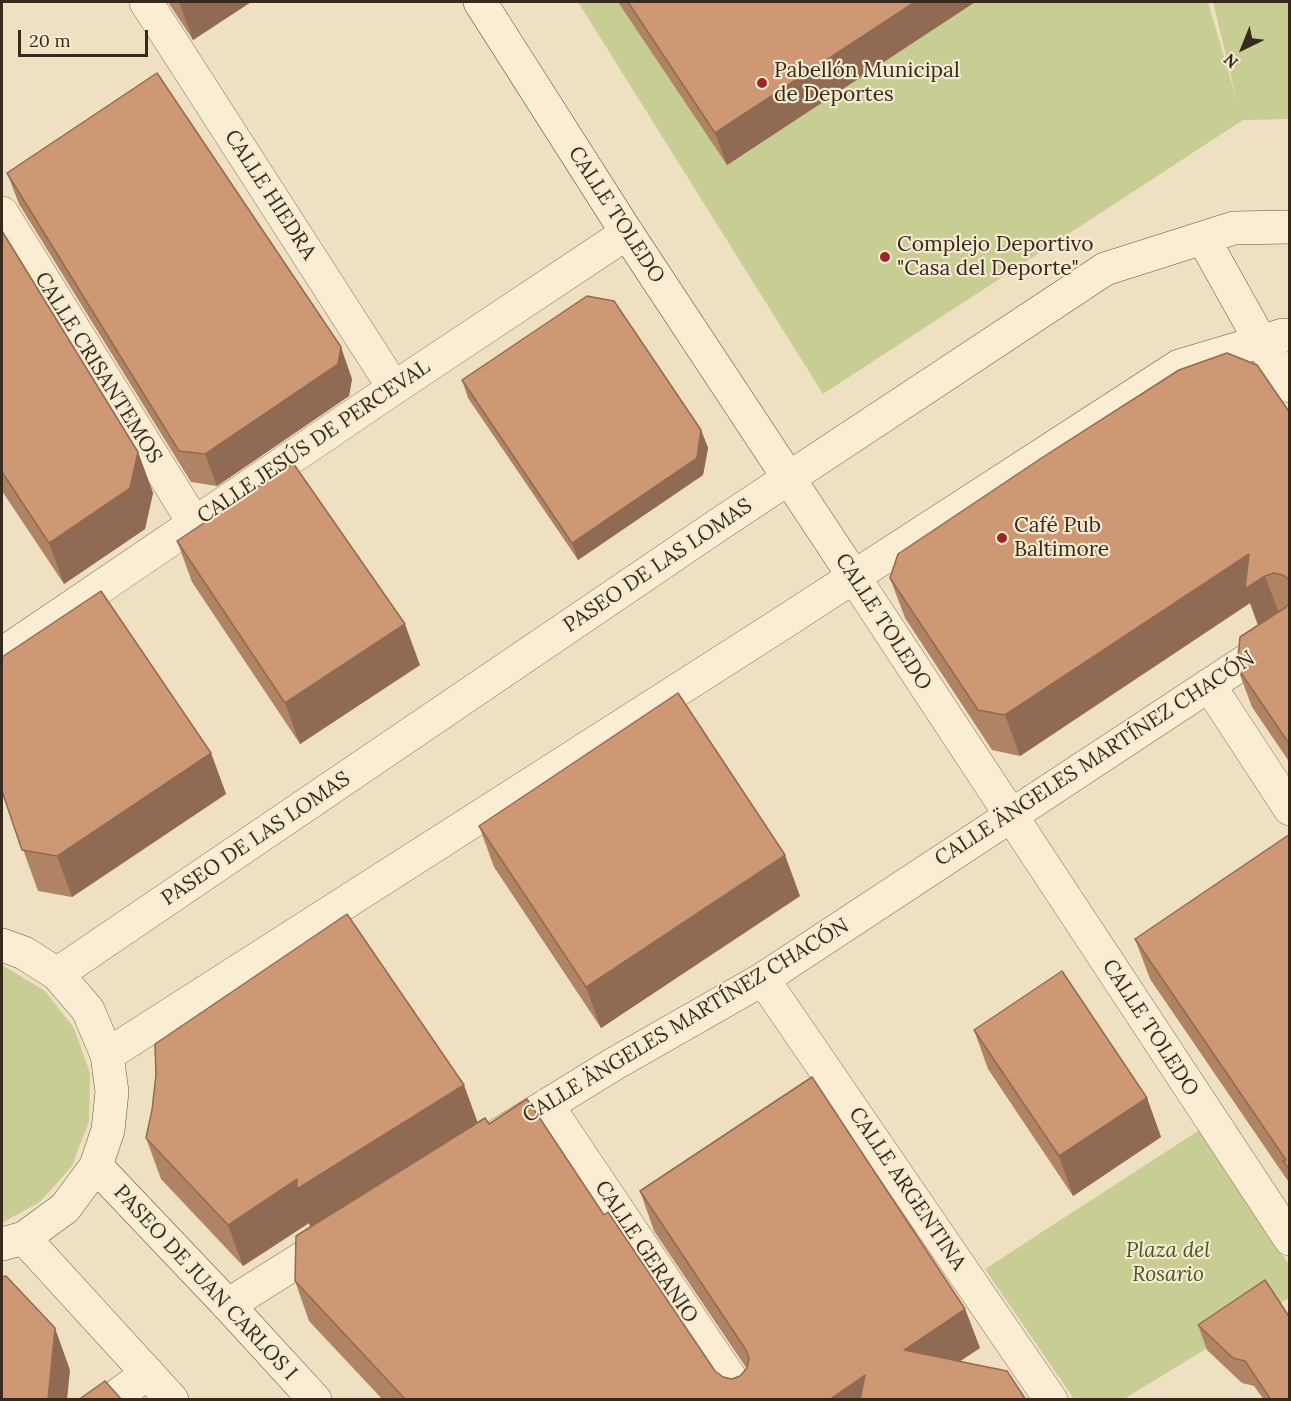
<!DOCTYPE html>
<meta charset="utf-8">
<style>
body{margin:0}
#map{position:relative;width:1291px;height:1401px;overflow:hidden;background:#efe0c1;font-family:Lora,serif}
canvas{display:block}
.frame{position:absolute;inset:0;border:3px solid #38291d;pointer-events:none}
.north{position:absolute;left:1213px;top:18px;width:60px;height:60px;-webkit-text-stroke:4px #f6ead1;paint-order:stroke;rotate:223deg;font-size:16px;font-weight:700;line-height:24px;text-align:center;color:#38291d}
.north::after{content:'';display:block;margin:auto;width:21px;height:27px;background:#38291d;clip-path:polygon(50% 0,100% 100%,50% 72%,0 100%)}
.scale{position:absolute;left:18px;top:30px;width:130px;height:27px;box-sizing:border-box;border:3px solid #38291d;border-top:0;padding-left:8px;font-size:18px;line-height:21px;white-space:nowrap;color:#38291d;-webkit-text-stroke:4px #f6ead1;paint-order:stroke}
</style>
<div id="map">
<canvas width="1291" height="1401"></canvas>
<div class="frame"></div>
<div class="north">N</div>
<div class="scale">20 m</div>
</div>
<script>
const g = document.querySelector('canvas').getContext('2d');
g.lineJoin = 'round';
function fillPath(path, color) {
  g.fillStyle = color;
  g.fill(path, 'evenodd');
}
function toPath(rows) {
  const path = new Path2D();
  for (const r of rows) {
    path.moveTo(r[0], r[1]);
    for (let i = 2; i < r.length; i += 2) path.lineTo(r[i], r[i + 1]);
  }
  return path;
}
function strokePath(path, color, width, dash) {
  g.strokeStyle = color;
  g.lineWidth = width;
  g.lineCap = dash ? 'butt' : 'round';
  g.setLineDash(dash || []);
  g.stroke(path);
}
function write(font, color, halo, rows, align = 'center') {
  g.font = font + ' Lora,serif';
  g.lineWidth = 4.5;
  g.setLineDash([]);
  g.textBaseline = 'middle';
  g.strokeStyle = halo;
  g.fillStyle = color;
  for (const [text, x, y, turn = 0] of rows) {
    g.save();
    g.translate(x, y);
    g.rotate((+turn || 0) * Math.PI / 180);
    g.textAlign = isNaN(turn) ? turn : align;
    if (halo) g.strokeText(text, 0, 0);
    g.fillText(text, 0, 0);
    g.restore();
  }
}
fillPath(toPath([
 [578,2,1208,2,1237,101,1213,2,1289,2,1289,119,1243,120,823,394],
 [2,965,45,991,74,1028,90,1073,89,1121,72,1166,40,1202,2,1223],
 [1201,1129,1289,1265,1289,1298,1124,1399,1074,1399,985,1269]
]), '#c8cd94');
const street = toPath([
 [146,2,394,388],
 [2,213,194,523],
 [1261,342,1290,386],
 [854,577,1290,1239],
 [2,654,394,388,627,233],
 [1209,685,1290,809],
 [763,979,1051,1400],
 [547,1105,745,1400],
 [497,1136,614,1064,763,979,1290,632],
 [228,1305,333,1239],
 [111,1400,148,1373]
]);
const secondary = toPath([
 [480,2,627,233,854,577],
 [1203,238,1261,342],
 [2,945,24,953,57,974,88,1010,107,1055,112,1092,108,1130,96,1166,65,1208,24,1238,2,1244],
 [57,974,718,525,1105,269,1234,228,1290,227],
 [107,1055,781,624,1179,366,1283,335,1290,335],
 [96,1166,228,1305,315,1400],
 [24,1238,172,1400]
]);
strokePath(street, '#897158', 34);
strokePath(secondary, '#6b523b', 34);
strokePath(street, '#faedd4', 33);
strokePath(secondary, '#faedd4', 33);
fillPath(toPath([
 [168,2,251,2,193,40],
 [618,2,975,2,727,165],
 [7,173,352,379,349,396,217,486,191,482,19,204],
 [2,231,138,452,153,493,145,529,64,584,2,491],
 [462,380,701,430,708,448,703,475,578,560,468,398],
 [1290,413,1290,763,1252,707,1237,667,1258,626,1250,603,1020,756,992,750,905,618,890,578],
 [177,541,420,665,300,744,192,582],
 [211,753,226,794,72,897,38,891,2,791],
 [479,826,800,896,601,1028,494,867],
 [1290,834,1290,1184,1150,979,1135,939],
 [974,1030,1147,1098,1161,1137,1073,1196,988,1069],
 [477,1122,489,1124,604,1215,715,1371,723,1377,732,1379,740,1376,747,1369,654,1231,640,1191,965,1309,980,1348,960,1361,1026,1400,383,1400,309,1321,295,1281,310,1227,309,1223,243,1266,161,1179,146,1138],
 [1290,1318,1290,1400,1264,1400,1254,1386,1242,1383,1207,1350,1198,1325]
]), '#b18365');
fillPath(toPath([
 [179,2,251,2,193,40],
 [915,2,975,2,727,165,715,133],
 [341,347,352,379,349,396,217,486,205,454],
 [701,430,708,448,703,475,578,560,572,543],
 [138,452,153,493,145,529,64,584,49,543],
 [1249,554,1265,576,1280,616,1260,629,1250,603,1020,756,1005,715],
 [405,624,420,665,300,744,285,703],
 [211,753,226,794,72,897,57,856],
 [785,855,800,896,601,1028,586,987],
 [464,1085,479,1126,312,1231,309,1223,243,1266,228,1225,297,1179],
 [1147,1098,1161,1137,1073,1196,1059,1156],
 [965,1309,980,1348,918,1389,904,1350],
 [55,1328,70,1370,67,1400,48,1400],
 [865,1375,874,1400,829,1400]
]), '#906a52');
const building = toPath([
 [628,2,915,2,715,133,628,2],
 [157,73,341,347,338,364,205,454,179,451,7,173,157,73],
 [2,231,138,452,130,488,49,543,2,472,2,231],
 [587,296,614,301,701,430,697,458,572,543,462,380,587,296],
 [1227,353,1257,365,1290,413,1290,580,1283,575,1274,573,1265,576,1245,589,1249,554,1005,715,978,710,890,578,898,554,1043,457,1179,370,1227,353],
 [293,463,405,624,285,703,177,541,293,463],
 [101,591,211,753,57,856,22,850,2,791,2,657,101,591],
 [1290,603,1290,745,1237,667,1240,637,1286,607,1290,603],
 [678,693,785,855,586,987,479,826,678,693],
 [1290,834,1290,1170,1283,1161,1286,1160,1135,939,1290,834],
 [347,914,464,1085,297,1189,297,1179,228,1225,146,1138,152,1110,156,1075,155,1044,347,914],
 [1062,971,1147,1098,1059,1156,974,1030,1062,971],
 [812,1077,965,1309,904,1350,1007,1371,1026,1400,860,1400,865,1375,829,1400,406,1400,295,1281,296,1236,485,1118,489,1124,527,1099,604,1215,608,1212,715,1371,723,1377,732,1379,740,1376,747,1368,749,1358,746,1350,640,1191,812,1077],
 [6,1276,55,1328,48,1400,2,1400,2,1277,6,1276],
 [1265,1280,1290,1318,1290,1400,1271,1400,1245,1361,1233,1358,1198,1325,1265,1280],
 [105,1381,122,1400,78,1400,105,1381]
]);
fillPath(building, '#ce9875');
strokePath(building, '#906a52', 1.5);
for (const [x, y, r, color] of [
 [762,83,6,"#9a262a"],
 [885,257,6,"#9a262a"],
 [1002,538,6,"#9a262a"]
]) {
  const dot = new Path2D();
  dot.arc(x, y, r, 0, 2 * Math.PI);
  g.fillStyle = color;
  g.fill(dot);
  strokePath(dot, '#f6ead1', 2);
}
write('21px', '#38291d', '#f6ead1', [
 ["Pabellón Municipal",774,71],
 ["de Deportes",774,95],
 ["Complejo Deportivo",897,245],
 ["\"Casa del Deporte\"",897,269],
 ["Café Pub",1014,526],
 ["Baltimore",1014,550]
], 'left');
write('21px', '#38291d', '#f6ead1', [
 ["CALLE HIEDRA",270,195,57],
 ["CALLE TOLEDO",616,215,57],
 ["CALLE CRISANTEMOS",98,368,58],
 ["CALLE JESÚS DE PERCEVAL",314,442,-34],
 ["PASEO DE LAS LOMAS",658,566,-34],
 ["CALLE TOLEDO",883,622,57],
 ["CALLE ÄNGELES MARTÍNEZ CHACÓN",1095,759,-33],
 ["PASEO DE LAS LOMAS",256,839,-34],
 ["CALLE ÄNGELES MARTÍNEZ CHACÓN",686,1021,-31],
 ["CALLE TOLEDO",1150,1028,57],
 ["CALLE ARGENTINA",907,1189,56],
 ["CALLE GERANIO",646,1252,56],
 ["PASEO DE JUAN CARLOS I",205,1283,47]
]);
write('italic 21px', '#4a5523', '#f6ead1', [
 ["Plaza del",1168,1251],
 ["Rosario",1168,1275]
]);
</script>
